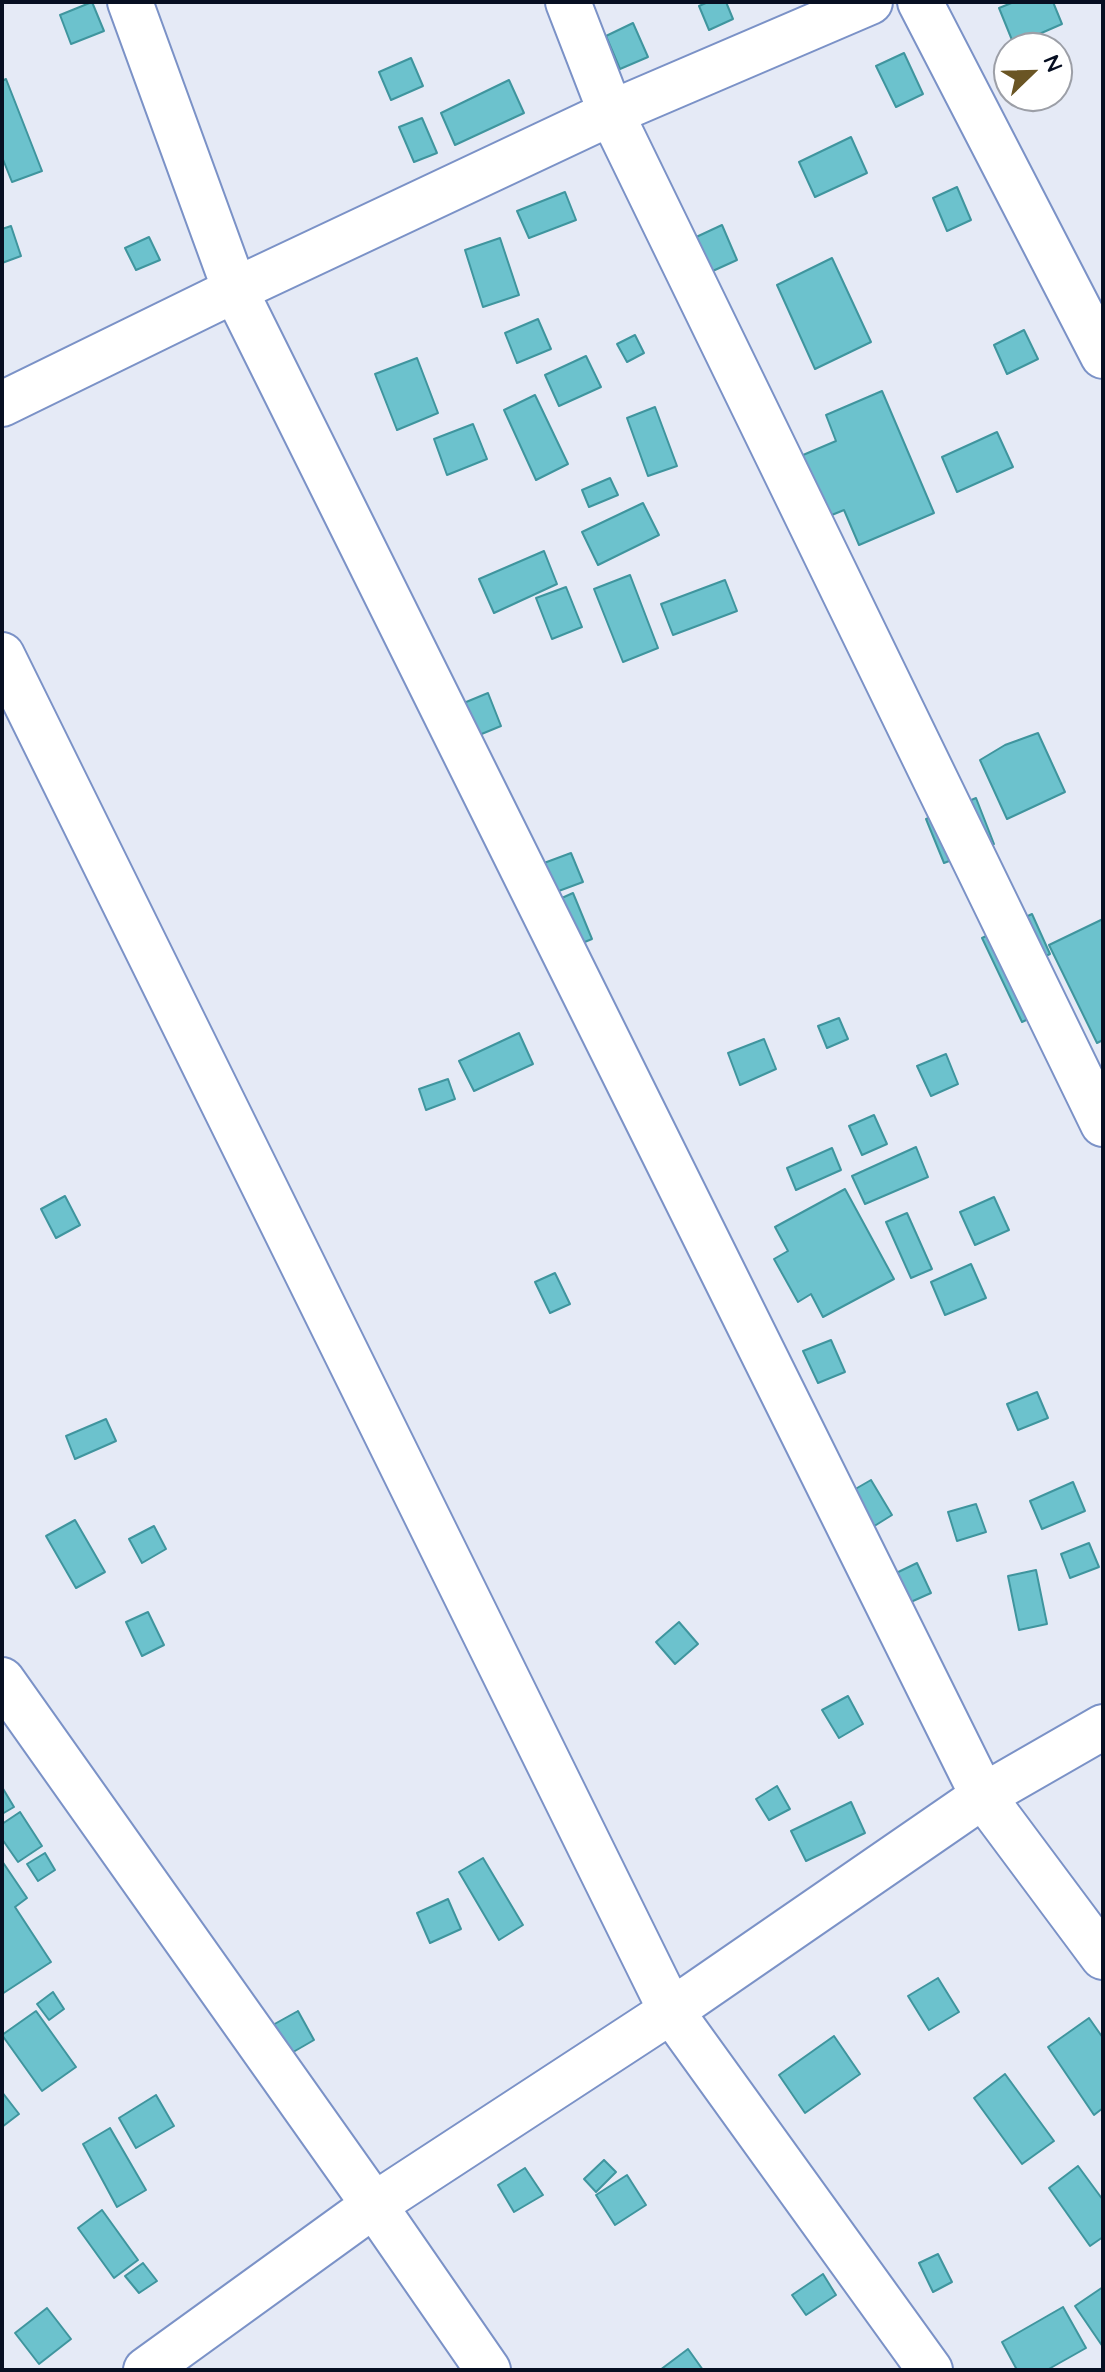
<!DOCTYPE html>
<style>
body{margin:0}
#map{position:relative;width:1105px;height:2372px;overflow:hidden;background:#e5eaf6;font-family:Quicksand,sans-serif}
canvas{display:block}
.frame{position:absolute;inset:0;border:4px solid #070f22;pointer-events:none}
.north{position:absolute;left:993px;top:32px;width:80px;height:80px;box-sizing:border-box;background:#fff;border:2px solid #9c9fa7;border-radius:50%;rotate:67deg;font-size:22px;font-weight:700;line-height:32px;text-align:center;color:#070f22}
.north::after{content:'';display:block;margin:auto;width:28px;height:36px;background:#6a5524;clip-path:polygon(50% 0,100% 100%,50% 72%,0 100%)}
</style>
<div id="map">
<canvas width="1105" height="2372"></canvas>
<div class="frame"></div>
<div class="north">N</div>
</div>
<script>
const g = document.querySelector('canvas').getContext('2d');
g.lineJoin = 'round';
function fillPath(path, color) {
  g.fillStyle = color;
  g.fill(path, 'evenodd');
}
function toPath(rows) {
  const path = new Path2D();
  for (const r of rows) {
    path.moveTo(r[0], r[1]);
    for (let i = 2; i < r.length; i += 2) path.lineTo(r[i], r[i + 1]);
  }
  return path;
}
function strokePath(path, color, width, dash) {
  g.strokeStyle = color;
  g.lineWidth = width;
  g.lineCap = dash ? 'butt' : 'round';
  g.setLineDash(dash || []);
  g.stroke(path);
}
const building = toPath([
 [92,2,104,31,71,44,60,15,92,2],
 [708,2,726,2,733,19,709,30,699,6,708,2],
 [1014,2,1053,2,1062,24,1014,45,999,8,1014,2],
 [633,23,648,57,620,69,606,36,633,23],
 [904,53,923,94,896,107,876,66,904,53],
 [411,58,423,86,391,100,379,72,411,58],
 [6,79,42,171,12,182,2,157,2,81,6,79],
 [509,80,524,113,455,145,441,113,509,80],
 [422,118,437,153,414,162,399,127,422,118],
 [851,137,867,173,815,197,799,162,851,137],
 [957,187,971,220,947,231,933,198,957,187],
 [565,192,576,220,529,238,517,211,565,192],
 [722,225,737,260,695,279,679,245,722,225],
 [11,226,21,256,2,263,2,229,11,226],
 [149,237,160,260,136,270,125,248,149,237],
 [500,238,519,295,483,307,465,250,500,238],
 [832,258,871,342,815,369,777,285,832,258],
 [538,319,551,349,517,363,505,333,538,319],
 [1024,330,1038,359,1007,374,994,345,1024,330],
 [635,335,644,353,627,362,617,344,635,335],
 [586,356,601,387,559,406,545,375,586,356],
 [417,358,438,413,397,430,375,374,417,358],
 [882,391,934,513,859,545,844,510,822,519,796,458,836,441,826,415,882,391],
 [535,395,568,464,536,480,504,410,535,395],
 [655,407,677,466,648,476,627,418,655,407],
 [473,424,487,459,447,475,434,439,473,424],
 [997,432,1013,467,957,492,942,457,997,432],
 [610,478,618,495,589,507,582,490,610,478],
 [643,503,659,535,598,565,582,532,643,503],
 [544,551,557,584,494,613,479,579,544,551],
 [630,575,658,648,623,662,594,589,630,575],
 [725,580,737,611,673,635,661,604,725,580],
 [566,587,582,627,552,639,536,598,566,587],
 [488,693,501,726,467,740,454,707,488,693],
 [1038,733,1065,792,1007,819,980,760,1005,745,1038,733],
 [976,798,994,844,944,863,926,819,976,798],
 [571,853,583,882,556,892,544,863,571,853],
 [573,893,592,939,563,951,544,906,573,893],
 [1032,914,1050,954,1037,960,1058,1005,1022,1022,982,938,1032,914],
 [1103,919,1103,1040,1097,1043,1049,945,1103,919],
 [839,1018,848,1039,827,1048,818,1026,839,1018],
 [519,1033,533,1064,474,1091,459,1061,519,1033],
 [764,1039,776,1069,740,1085,728,1053,764,1039],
 [946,1054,958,1084,931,1096,917,1066,946,1054],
 [448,1079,455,1099,426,1110,419,1089,448,1079],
 [874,1115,887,1144,862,1155,849,1126,874,1115],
 [916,1147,928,1177,865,1204,852,1176,916,1147],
 [832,1148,841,1170,796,1190,787,1168,832,1148],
 [845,1189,894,1279,823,1317,811,1294,798,1302,774,1259,788,1251,775,1227,845,1189],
 [65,1196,80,1225,56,1238,41,1209,65,1196],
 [994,1197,1009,1230,975,1245,960,1212,994,1197],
 [907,1213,932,1269,911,1278,886,1222,907,1213],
 [971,1264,986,1298,945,1315,931,1282,971,1264],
 [555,1273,570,1304,550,1313,535,1282,555,1273],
 [831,1340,845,1372,818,1383,803,1351,831,1340],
 [1037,1392,1048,1418,1018,1430,1007,1404,1037,1392],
 [106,1419,116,1441,75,1459,66,1436,106,1419],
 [871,1480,892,1515,860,1535,838,1499,871,1480],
 [1073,1482,1085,1511,1042,1529,1030,1501,1073,1482],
 [976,1504,986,1532,957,1541,948,1512,976,1504],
 [75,1520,105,1572,76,1588,46,1536,75,1520],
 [154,1526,166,1549,142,1563,129,1539,154,1526],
 [1089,1543,1099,1567,1070,1578,1061,1554,1089,1543],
 [917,1563,931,1593,904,1605,890,1576,917,1563],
 [1036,1570,1047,1624,1019,1630,1008,1576,1036,1570],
 [148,1612,164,1645,142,1656,126,1622,148,1612],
 [679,1622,698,1644,675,1664,656,1642,679,1622],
 [848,1696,863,1724,839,1738,822,1710,848,1696],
 [777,1786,790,1809,769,1820,756,1799,777,1786],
 [2,1787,14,1807,2,1814,2,1787],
 [851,1802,865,1833,806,1861,791,1831,851,1802],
 [20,1812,42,1846,18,1862,2,1839,2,1824,20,1812],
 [45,1853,55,1870,38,1881,27,1864,45,1853],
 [483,1858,523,1925,499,1940,459,1872,483,1858],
 [2,1861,27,1898,15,1907,51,1962,2,1994,2,1861],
 [448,1899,461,1929,430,1943,417,1913,448,1899],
 [938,1978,959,2012,929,2030,908,1996,938,1978],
 [53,1992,64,2009,49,2020,37,2004,53,1992],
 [36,2011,76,2067,42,2091,2,2035,36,2011],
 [298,2011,314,2040,288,2055,271,2026,298,2011],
 [1089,2018,1103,2038,1103,2108,1094,2115,1048,2047,1089,2018],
 [834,2036,860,2074,805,2113,779,2075,834,2036],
 [1005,2074,1054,2141,1022,2164,974,2098,1005,2074],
 [2,2092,19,2114,2,2127,2,2092],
 [156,2095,174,2126,136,2148,119,2118,156,2095],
 [110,2128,146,2190,117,2207,83,2144,110,2128],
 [604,2160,616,2172,596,2192,584,2179,604,2160],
 [1078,2166,1103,2200,1103,2237,1090,2246,1049,2188,1078,2166],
 [525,2168,543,2195,514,2212,498,2185,525,2168],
 [627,2175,646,2205,615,2225,596,2195,627,2175],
 [102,2210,138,2260,114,2278,78,2228,102,2210],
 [938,2254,952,2282,933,2292,919,2263,938,2254],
 [143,2263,157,2281,139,2293,125,2276,143,2263],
 [823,2274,836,2295,806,2315,792,2295,823,2274],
 [1103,2287,1103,2347,1075,2306,1103,2287],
 [1063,2307,1086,2348,1047,2370,1017,2370,1002,2342,1063,2307],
 [47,2308,71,2339,39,2364,15,2333,47,2308],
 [688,2349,703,2370,660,2370,688,2349]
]);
fillPath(building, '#6cc2cd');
strokePath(building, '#3f959e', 2);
const minor = toPath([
 [130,2,235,290,983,1796,1103,1957],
 [568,2,611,113,1103,1124],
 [920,2,1103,356],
 [2,404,235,290,611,113,870,2],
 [2,655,671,2011,930,2370],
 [2,1680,374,2205,488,2370],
 [146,2370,374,2205,671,2011,983,1796,1103,1727]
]);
strokePath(minor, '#7b92c7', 48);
strokePath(minor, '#fff', 44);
</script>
